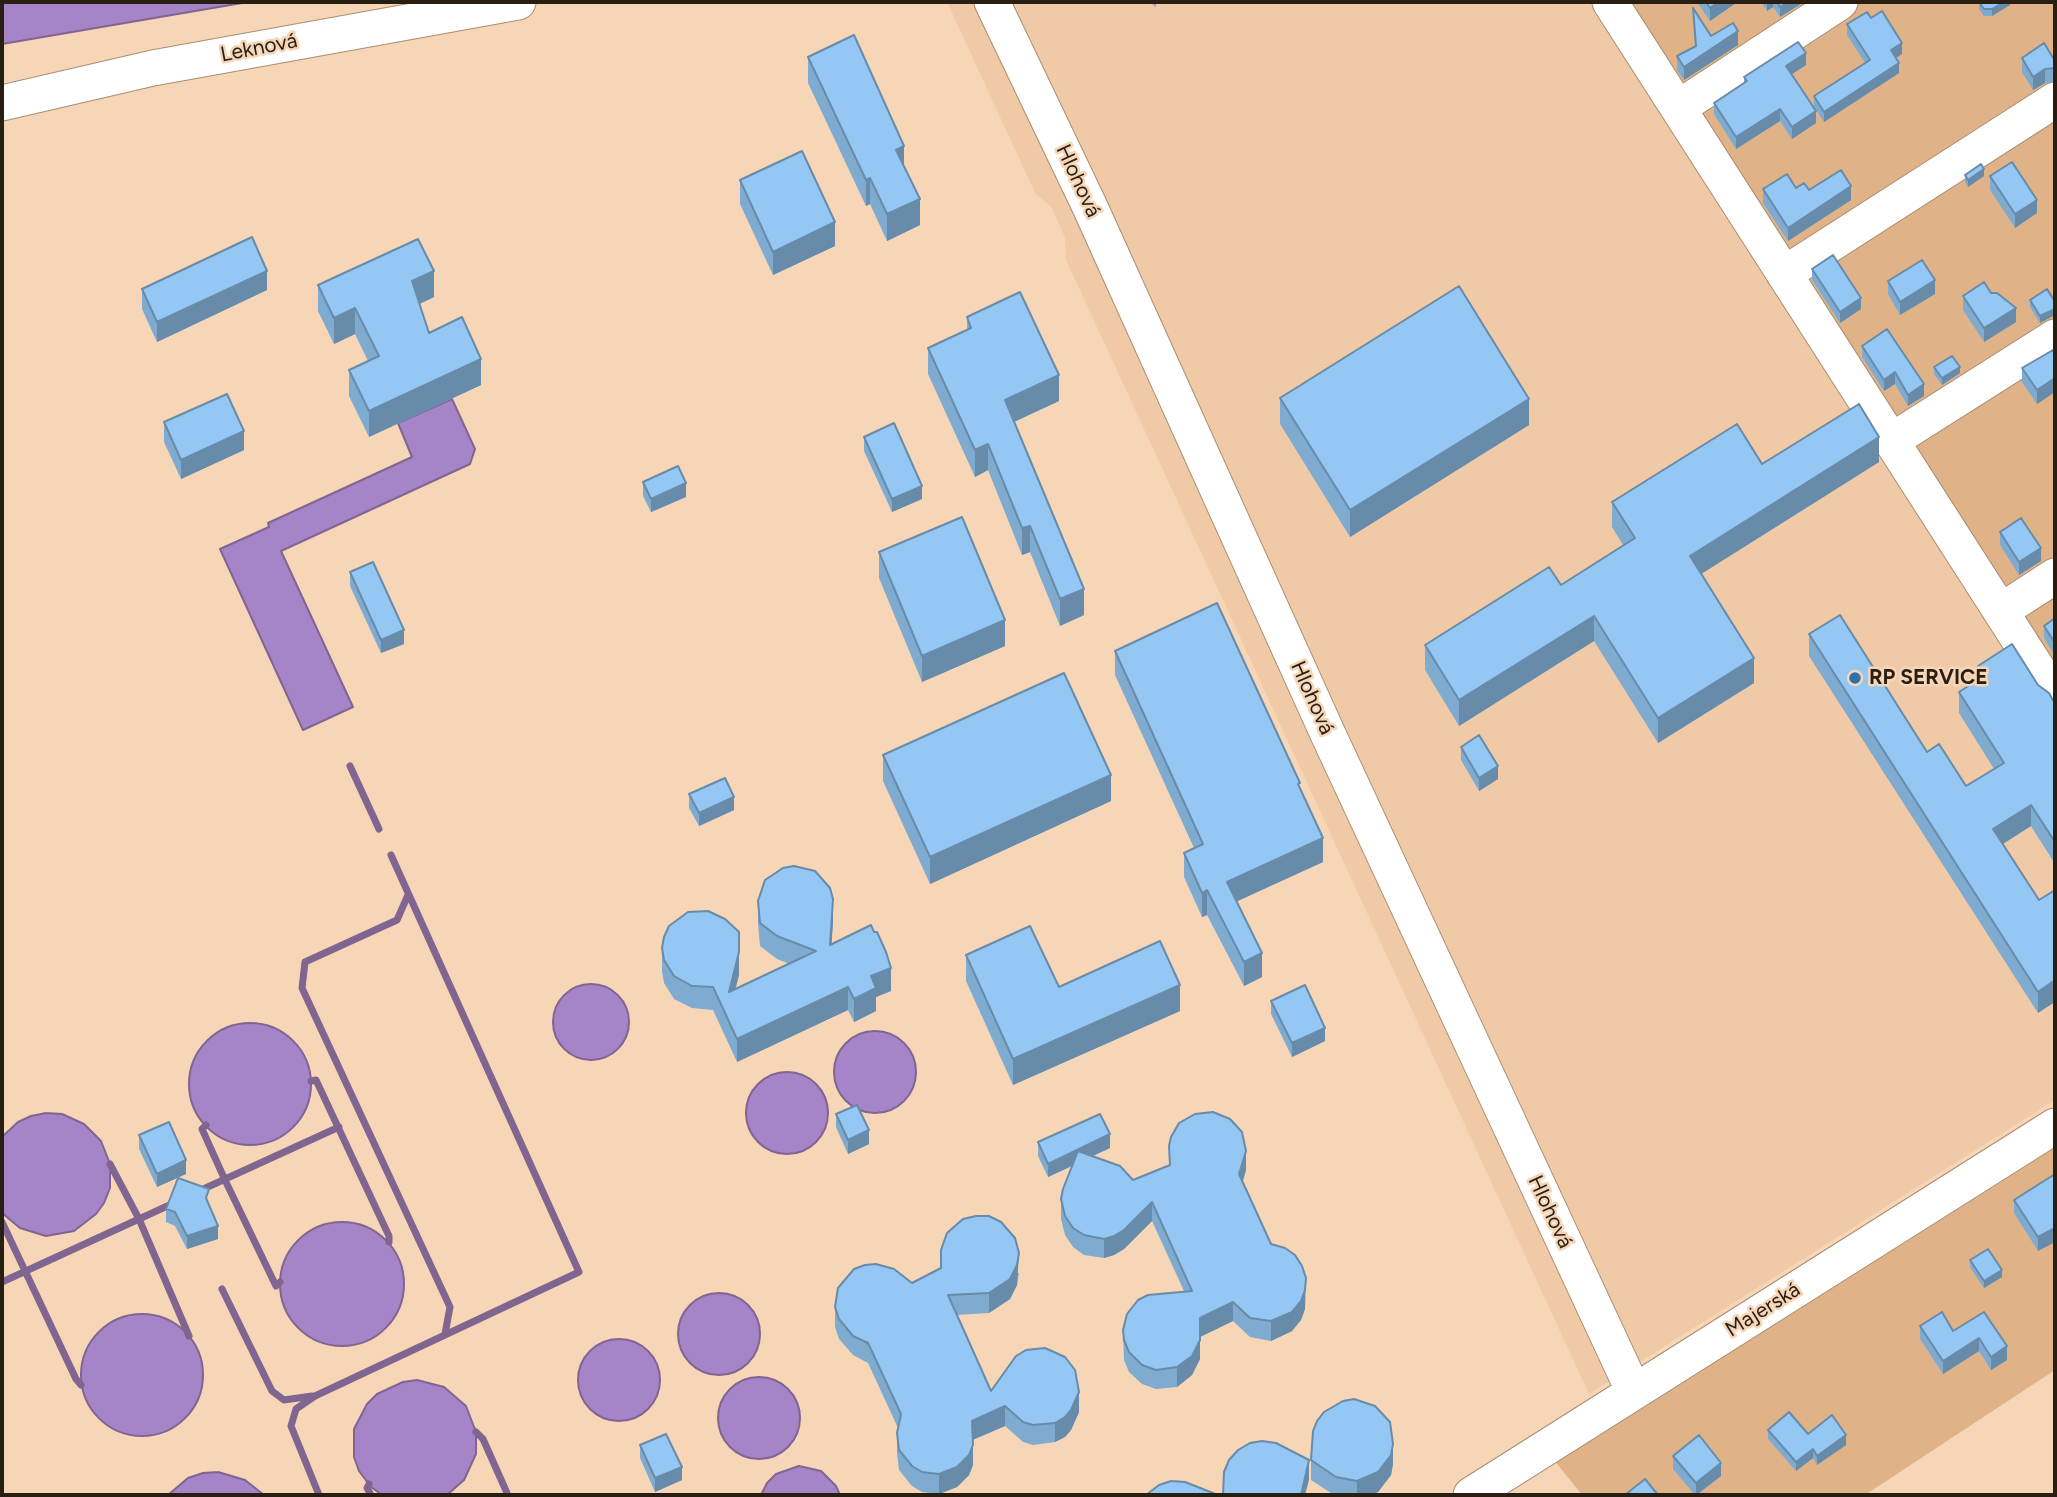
<!DOCTYPE html>
<meta charset="utf-8">
<style>
body{margin:0}
#map{position:relative;width:2057px;height:1497px;overflow:hidden;background:#f6d6b7;font-family:Figtree,sans-serif}
canvas{display:block}
.frame{position:absolute;inset:0;border:4px solid #291e12;pointer-events:none}
</style>
<div id="map">
<canvas width="2057" height="1497"></canvas>
<div class="frame"></div>
</div>
<script>
const g = document.querySelector('canvas').getContext('2d');
g.lineJoin = 'round';
function fillPath(path, color) {
  g.fillStyle = color;
  g.fill(path, 'evenodd');
}
function toPath(rows) {
  const path = new Path2D();
  for (const r of rows) {
    if (r.length === 3) {
      path.moveTo(r[0] + r[2], r[1]);
      path.arc(r[0], r[1], r[2], 0, 2 * Math.PI);
      continue;
    }
    path.moveTo(r[0], r[1]);
    for (let i = 2; i < r.length; i += 2) path.lineTo(r[i], r[i + 1]);
  }
  return path;
}
function strokePath(path, color, width, dash) {
  g.strokeStyle = color;
  g.lineWidth = width;
  g.lineCap = dash ? 'butt' : 'round';
  g.setLineDash(dash || []);
  g.stroke(path);
}
function write(font, color, halo, rows, align = 'center') {
  g.font = font + ' Figtree,sans-serif';
  g.lineWidth = 5;
  g.setLineDash([]);
  g.textBaseline = 'middle';
  g.strokeStyle = halo;
  g.fillStyle = color;
  for (const [text, x, y, turn = 0] of rows) {
    g.save();
    g.translate(x, y);
    g.rotate((+turn || 0) * Math.PI / 180);
    g.textAlign = isNaN(turn) ? turn : align;
    if (halo) g.strokeText(text, 0, 0);
    g.fillText(text, 0, 0);
    g.restore();
  }
}
fillPath(toPath([
 [947,2,1603,2,2055,707,2055,1100,1589,1394,1066,260,1065,238,1052,208,1035,193]
]), '#f0caa6');
fillPath(toPath([
 [1623,2,2055,2,2055,676],
 [2055,1144,2055,1370,1865,1495,1582,1495,1554,1460]
]), '#dfb387');
const water = toPath([
 [2,2,248,2,2,44,2,2],
 [452,399,475,449,470,464,281,551,353,707,303,730,220,549,269,527,268,523,412,457,398,423,452,399],
 [591,1022,38],
 [250,1084,61],
 [875,1072,41],
 [787,1113,41],
 [46,1113,62,1114,84,1124,101,1141,110,1164,110,1188,104,1203,96,1214,74,1231,46,1236,20,1228,2,1213,2,1137,18,1122,31,1116,46,1113],
 [342,1284,62],
 [719,1334,41],
 [142,1375,61],
 [619,1380,41],
 [759,1418,41],
 [417,1380,444,1387,466,1406,476,1432,476,1454,464,1480,447,1495,382,1495,371,1487,359,1471,354,1457,354,1429,367,1404,377,1394,403,1382,417,1380],
 [799,1466,821,1471,836,1486,840,1495,761,1495,767,1483,776,1474,799,1466],
 [218,1472,245,1480,264,1495,168,1495,188,1478,203,1473,218,1472]
]);
fillPath(water, '#a584c8');
strokePath(water, '#806591', 2);
strokePath(toPath([
 [350,766,379,829],
 [408,895,397,920,305,962,302,988,450,1307,445,1334],
 [311,1081,316,1080,389,1236,389,1242],
 [206,1125,202,1129,225,1180,276,1286,280,1282],
 [110,1164,139,1219,189,1336],
 [199,1191,339,1127],
 [2,1222,76,1379,81,1385],
 [2,1282,176,1202],
 [222,1289,272,1391,284,1400,312,1396],
 [476,1432,483,1439,507,1493],
 [369,1484,367,1488,371,1495],
 [319,1495,291,1426,296,1409,315,1396,579,1272,391,855]
]), '#806591', 7);
const minor = toPath([
 [992,2,1090,207,1327,732,1634,1392],
 [1610,2,2055,696],
 [2,103,153,68,518,2],
 [1678,108,1840,2],
 [1784,274,2055,100],
 [1891,441,2055,337],
 [2001,611,2055,576],
 [1471,1495,2055,1126]
]);
strokePath(minor, '#aa8c6f', 37);
strokePath(minor, '#fff', 35);
fillPath(toPath([
 [1149,2,1156,2,1156,7],
 [1697,2,1736,2,1736,3,1710,21],
 [1761,2,1804,2,1780,17,1773,7,1767,11],
 [1979,2,2010,2,2010,5,1992,16,1984,16,1979,9],
 [1693,8,1711,36,1738,45,1684,80,1677,70,1677,56,1695,46],
 [1871,18,1902,54,1896,58,1899,73,1824,122,1814,107,1814,96,1865,63,1847,35,1847,24],
 [808,57,904,167,920,225,887,241,870,204,866,206,808,83],
 [2022,58,2055,61,2055,82,2045,83,2033,90,2022,72],
 [1806,65,1792,74,1816,123,1792,139,1780,121,1736,149,1714,114,1714,103,1744,83,1744,77],
 [2055,110,2055,129,2053,125,2053,112],
 [1965,175,1984,176,1968,187,1965,182],
 [1990,176,2037,213,2015,228,1990,190],
 [740,180,835,246,773,275,740,204],
 [1763,189,1809,190,1851,200,1788,241,1763,203],
 [1812,269,1861,309,1840,323,1812,280],
 [1888,281,1935,294,1900,315,1888,294],
 [318,285,434,297,420,304,429,333,481,385,369,437,349,396,349,370,368,361,355,334,334,344,318,311],
 [142,289,267,290,157,342,142,309],
 [1991,293,2016,322,1984,342,1963,310,1963,296],
 [2030,300,2055,302,2055,315,2040,323,2030,307],
 [967,317,1059,401,1014,422,1084,615,1060,626,1030,552,1022,555,988,470,975,477,928,374,928,348,967,330],
 [1862,346,1924,396,1908,406,1895,384,1884,391,1862,357],
 [2055,353,2037,404,2022,382,2022,368],
 [1934,367,1960,373,1942,385,1934,374],
 [1280,398,1529,425,1350,537,1280,424],
 [164,422,244,450,181,479,164,442],
 [864,437,922,499,892,512,864,451],
 [1879,462,1701,574,1754,683,1658,743,1594,641,1459,726,1425,670,1425,645,1561,585,1623,545,1612,527,1612,502,1762,464],
 [643,482,686,497,651,512,643,496],
 [2000,532,2041,561,2019,575,2000,545],
 [879,552,1005,646,922,682,879,578],
 [350,572,404,644,381,653,350,586],
 [2055,618,2055,656,2044,638,2044,626],
 [1809,634,1927,752,1966,786,1994,769,1959,713,1959,692,1978,679,1978,666,2038,685,2055,704,2055,864,2031,826,2003,844,2039,900,2038,1013,1809,656],
 [1115,651,1300,789,1323,862,1236,901,1262,977,1244,986,1207,915,1202,917,1184,877,1184,853,1194,848,1115,675],
 [1461,747,1498,779,1479,791,1461,760],
 [883,755,1111,801,930,884,883,781],
 [689,794,734,810,699,826,689,808],
 [758,901,833,922,831,944,891,991,876,997,876,1011,854,1022,848,1010,737,1062,713,1010,692,1008,674,999,664,983,662,971,662,948,739,975,735,989,790,964,777,959,760,946,758,924],
 [966,955,1059,987,1180,1011,1013,1085,966,981],
 [1271,1001,1325,1041,1292,1057,1271,1014],
 [836,1114,869,1144,848,1154,836,1127],
 [139,1135,186,1174,157,1187,139,1149],
 [1038,1142,1110,1148,1092,1156,1133,1180,1169,1165,1169,1146,1246,1170,1243,1181,1271,1244,1305,1309,1301,1320,1292,1331,1271,1341,1250,1337,1233,1321,1200,1337,1200,1359,1192,1375,1177,1387,1156,1389,1142,1384,1129,1372,1124,1360,1123,1330,1184,1291,1152,1221,1124,1249,1114,1255,1104,1258,1084,1255,1073,1247,1065,1235,1061,1219,1061,1199,1072,1166,1048,1177,1038,1156],
 [2055,1174,2055,1242,2038,1251,2014,1213,2014,1200],
 [209,1203,218,1239,187,1249,175,1226,166,1222,166,1209],
 [1970,1260,2002,1277,1984,1288,1970,1267],
 [1019,1273,1017,1285,1010,1299,989,1313,956,1315,991,1391,1079,1412,1071,1430,1065,1437,1055,1442,1033,1445,1023,1442,1005,1426,973,1440,973,1465,969,1475,957,1487,939,1494,922,1492,912,1486,899,1470,897,1453,897,1433,898,1428,868,1363,853,1355,839,1339,835,1327,835,1307,912,1283],
 [1984,1312,2007,1360,1991,1370,1979,1351,1943,1374,1920,1339,1920,1326,1953,1331],
 [1768,1430,1808,1434,1846,1445,1817,1465,1813,1458,1796,1471,1768,1439],
 [640,1445,682,1480,655,1492,640,1458],
 [1673,1456,1721,1476,1697,1495,1695,1495,1673,1469],
 [1311,1460,1393,1464,1391,1475,1378,1492,1370,1495,1334,1495,1311,1480]
]), '#7fabd1');
fillPath(toPath([
 [1718,2,1736,2,1736,3,1710,21,1710,8],
 [1767,2,1773,2,1773,7,1767,11],
 [1788,2,1804,2,1780,17,1780,7],
 [2004,2,2010,2,2010,5,1992,16,1992,9],
 [1738,31,1738,45,1684,80,1684,67],
 [1902,43,1902,54,1891,61,1891,50],
 [1806,53,1806,65,1786,78,1786,66],
 [1899,63,1899,73,1824,122,1824,112],
 [2045,69,2045,83,2033,90,2033,77],
 [1780,109,1780,121,1736,149,1736,137],
 [1816,111,1816,123,1792,139,1792,127],
 [904,146,904,172,896,150],
 [1984,169,1984,176,1968,187,1968,180],
 [870,178,870,204,866,206,866,180],
 [1851,186,1851,200,1788,241,1788,228],
 [920,199,920,225,887,241,887,214],
 [2037,200,2037,213,2015,228,2015,214],
 [835,222,835,246,773,275,773,252],
 [267,271,267,290,157,342,157,322],
 [434,271,434,297,412,307,412,281],
 [1935,280,1935,294,1900,315,1900,302],
 [1861,298,1861,309,1840,323,1840,312],
 [355,308,355,334,334,344,334,318],
 [2016,308,2016,322,1984,342,1984,328],
 [2055,309,2055,315,2040,323,2040,316],
 [481,359,481,385,369,437,369,411],
 [1960,367,1960,373,1942,385,1942,378],
 [1895,372,1895,384,1884,391,1884,380],
 [1059,375,1059,401,1005,426,1005,400],
 [2055,378,2055,392,2037,404,2037,390],
 [1924,384,1924,396,1908,406,1908,395],
 [1529,399,1529,425,1350,537,1350,510],
 [244,431,244,450,181,479,181,460],
 [1879,437,1879,462,1690,581,1690,556],
 [988,444,988,470,975,477,975,450],
 [686,483,686,497,651,512,651,499],
 [922,486,922,499,892,512,892,499],
 [1030,526,1030,552,1022,555,1022,528],
 [2041,548,2041,561,2019,575,2019,562],
 [1084,589,1084,615,1060,626,1060,599],
 [1594,616,1594,641,1459,726,1459,700],
 [1005,620,1005,646,922,682,922,656],
 [404,630,404,644,381,653,381,640],
 [1754,658,1754,683,1658,743,1658,718],
 [1498,766,1498,779,1479,791,1479,778],
 [1111,775,1111,801,930,884,930,857],
 [734,797,734,810,699,826,699,813],
 [2031,805,2031,826,1993,850,1993,829],
 [1323,838,1323,862,1227,906,1227,882],
 [1207,890,1207,915,1202,917,1202,893],
 [833,899,833,922,830,968,830,945],
 [739,952,739,975,729,1015,729,992],
 [1262,953,1262,977,1244,986,1244,962],
 [891,968,891,991,876,997,876,1011,854,1022,854,999,871,976],
 [2055,980,2055,1002,2038,1013,2038,992],
 [1180,985,1180,1011,1013,1085,1013,1059],
 [848,987,848,1010,737,1062,737,1039],
 [1325,1028,1325,1041,1292,1057,1292,1043],
 [869,1130,869,1144,848,1154,848,1140],
 [1110,1134,1110,1148,1048,1177,1048,1164],
 [1246,1151,1246,1170,1239,1193,1239,1174],
 [186,1160,186,1174,157,1187,157,1174],
 [1152,1202,1152,1221,1124,1249,1114,1255,1104,1258,1104,1239],
 [218,1226,218,1239,187,1249,187,1236],
 [2055,1228,2055,1242,2038,1251,2038,1237],
 [1019,1253,1017,1285,1010,1299,989,1313,989,1293],
 [2002,1270,2002,1277,1984,1288,1984,1281],
 [1306,1278,1305,1309,1301,1320,1292,1331,1271,1341,1271,1321],
 [1233,1302,1233,1321,1200,1337,1200,1318],
 [1979,1338,1979,1351,1943,1374,1943,1361],
 [1200,1340,1200,1359,1192,1375,1177,1387,1177,1367],
 [2007,1346,2007,1360,1991,1370,1991,1357],
 [1079,1392,1079,1412,1071,1430,1065,1437,1055,1442,1055,1423],
 [1005,1406,1005,1426,972,1440,972,1421],
 [1846,1435,1846,1445,1817,1465,1817,1456],
 [1393,1444,1393,1464,1391,1475,1378,1492,1370,1495,1357,1495,1357,1481],
 [973,1445,973,1465,969,1475,957,1487,939,1494,939,1474],
 [1813,1449,1813,1458,1796,1471,1796,1462],
 [1309,1460,1309,1480,1305,1495,1301,1495],
 [1721,1463,1721,1476,1696,1495,1696,1483],
 [682,1467,682,1480,655,1492,655,1478]
]), '#688baa');
const building = toPath([
 [1706,2,1718,2,1710,8,1706,2],
 [1777,2,1788,2,1780,7,1777,2],
 [1979,2,2004,2,1992,9,1984,9,1979,2],
 [1693,8,1711,36,1733,23,1738,31,1684,67,1677,56,1696,46,1693,8],
 [1882,11,1902,43,1891,50,1899,63,1824,112,1814,96,1870,60,1847,24,1867,12,1871,18,1882,11],
 [854,35,904,146,896,150,920,199,887,214,870,178,866,180,808,57,854,35],
 [1798,42,1806,53,1786,66,1816,111,1792,127,1780,109,1736,137,1714,103,1747,81,1744,77,1798,42],
 [2044,43,2055,61,2055,68,2045,69,2033,77,2022,58,2044,43],
 [802,151,835,222,773,252,740,180,802,151],
 [2012,162,2037,200,2015,214,1990,176,2012,162],
 [1981,164,1984,169,1968,180,1965,175,1981,164],
 [1841,170,1851,186,1788,228,1763,189,1787,174,1796,188,1804,183,1809,190,1841,170],
 [252,237,267,271,157,322,142,289,252,237],
 [418,239,434,271,412,281,429,333,462,317,481,359,369,411,349,370,379,356,355,308,334,318,318,285,418,239],
 [1833,255,1861,298,1840,312,1812,269,1833,255],
 [1922,260,1935,280,1900,302,1888,281,1922,260],
 [1984,282,1991,293,1997,293,2016,308,1984,328,1963,296,1984,282],
 [1459,286,1529,399,1350,510,1280,398,1459,286],
 [2047,289,2055,302,2055,309,2040,316,2030,300,2047,289],
 [1020,292,1059,375,1005,400,1084,589,1060,599,1030,526,1022,528,988,444,975,450,928,348,971,328,967,317,1020,292],
 [1887,329,1924,384,1908,395,1895,372,1884,380,1862,346,1887,329],
 [2053,350,2055,353,2055,378,2037,390,2022,368,2053,350],
 [1952,356,1960,367,1942,378,1934,367,1952,356],
 [227,394,244,431,181,460,164,422,227,394],
 [1859,404,1879,437,1690,556,1754,658,1658,718,1594,616,1459,700,1425,645,1549,567,1561,585,1635,538,1612,502,1737,424,1762,464,1859,404],
 [894,423,922,486,892,499,864,437,894,423],
 [678,466,686,483,651,499,643,482,678,466],
 [962,517,1005,620,922,656,879,552,962,517],
 [2021,518,2041,548,2019,562,2000,532,2021,518],
 [373,562,404,630,381,640,350,572,373,562],
 [1217,603,1300,783,1298,784,1323,838,1227,882,1262,953,1244,962,1207,890,1202,893,1184,853,1203,844,1115,651,1217,603],
 [1840,615,1927,752,1939,744,1966,786,2004,763,1959,692,1984,676,1978,666,2012,644,2038,685,2049,693,2055,704,2055,842,2031,805,1993,829,2039,900,2055,890,2055,922,2054,923,2055,925,2055,980,2038,992,1809,634,1840,615],
 [2055,618,2055,643,2044,626,2055,618],
 [1064,673,1111,775,930,857,883,755,1064,673],
 [1479,735,1498,766,1479,778,1461,747,1479,735],
 [725,778,734,797,699,813,689,794,725,778],
 [794,866,815,871,830,888,833,899,830,945,871,925,874,932,877,932,886,952,891,968,871,976,876,988,854,999,848,987,737,1039,713,987,692,986,674,976,664,960,662,948,664,937,669,926,688,912,708,911,725,919,739,932,739,952,729,992,816,951,777,936,760,923,758,901,765,880,783,868,794,866],
 [1030,926,1059,987,1160,941,1180,985,1013,1059,966,955,1030,926],
 [1305,985,1325,1028,1292,1043,1271,1001,1305,985],
 [857,1105,869,1130,848,1140,836,1114,857,1105],
 [1213,1112,1230,1119,1242,1132,1246,1151,1239,1174,1271,1244,1285,1248,1295,1255,1302,1266,1306,1278,1305,1290,1301,1301,1292,1312,1271,1321,1250,1318,1233,1302,1200,1318,1200,1340,1192,1356,1177,1367,1156,1370,1142,1365,1129,1352,1124,1340,1123,1330,1127,1314,1138,1300,1148,1295,1192,1291,1152,1202,1124,1230,1114,1236,1104,1239,1084,1235,1073,1228,1065,1216,1061,1199,1063,1189,1078,1151,1120,1166,1133,1180,1170,1165,1169,1146,1171,1137,1179,1123,1195,1114,1213,1112],
 [1100,1114,1110,1134,1048,1164,1038,1142,1100,1114],
 [169,1122,186,1160,157,1174,139,1135,169,1122],
 [2055,1174,2055,1228,2038,1237,2014,1200,2055,1174],
 [178,1178,209,1189,206,1198,218,1226,187,1236,175,1212,166,1209,178,1178],
 [976,1216,989,1216,1001,1222,1015,1238,1019,1253,1017,1265,1010,1279,989,1293,948,1295,991,1391,1016,1356,1026,1350,1045,1348,1065,1357,1075,1370,1079,1392,1071,1410,1065,1417,1055,1423,1033,1425,1023,1422,1005,1406,972,1421,973,1445,969,1455,957,1467,939,1474,922,1472,912,1466,899,1450,897,1433,901,1414,868,1343,853,1336,839,1319,835,1307,838,1288,854,1269,865,1265,876,1264,894,1269,912,1283,941,1268,941,1250,947,1233,963,1219,976,1216],
 [1988,1249,2002,1270,1984,1281,1970,1260,1988,1249],
 [1942,1312,1953,1331,1984,1312,2007,1346,1991,1357,1979,1338,1943,1361,1920,1326,1942,1312],
 [1354,1399,1375,1406,1390,1422,1393,1444,1391,1455,1378,1472,1357,1481,1336,1477,1311,1460,1313,1431,1317,1421,1324,1412,1343,1401,1354,1399],
 [1789,1412,1808,1434,1832,1415,1846,1435,1817,1456,1813,1449,1796,1462,1768,1430,1789,1412],
 [666,1434,682,1467,655,1478,640,1445,666,1434],
 [1699,1435,1721,1463,1696,1483,1673,1456,1699,1435],
 [1262,1441,1276,1443,1309,1460,1301,1495,1223,1495,1224,1472,1229,1460,1238,1450,1250,1443,1262,1441],
 [1645,1479,1658,1495,1625,1495,1645,1479],
 [1171,1481,1185,1482,1218,1495,1146,1495,1159,1485,1171,1481]
]);
fillPath(building, '#94c7f3');
strokePath(building, '#688baa', 2);
for (const [x, y, r, color] of [
 [1855,678,7,"#2d71a6"]
]) {
  const dot = new Path2D();
  dot.arc(x, y, r, 0, 2 * Math.PI);
  g.fillStyle = color;
  g.fill(dot);
  strokePath(dot, '#f6d6b7', 2.5);
}
write('21px', '#291e12', '#f6d6b7', [
 ["Leknová",259,48,-11],
 ["Hlohová",1078,181,65],
 ["Hlohová",1312,698,66],
 ["Hlohová",1550,1212,65],
 ["Majerská",1763,1310,-32]
]);
write('bold 21px', '#291e12', '#f6d6b7', [
 ["RP SERVICE",1869,678]
], 'left');
</script>
